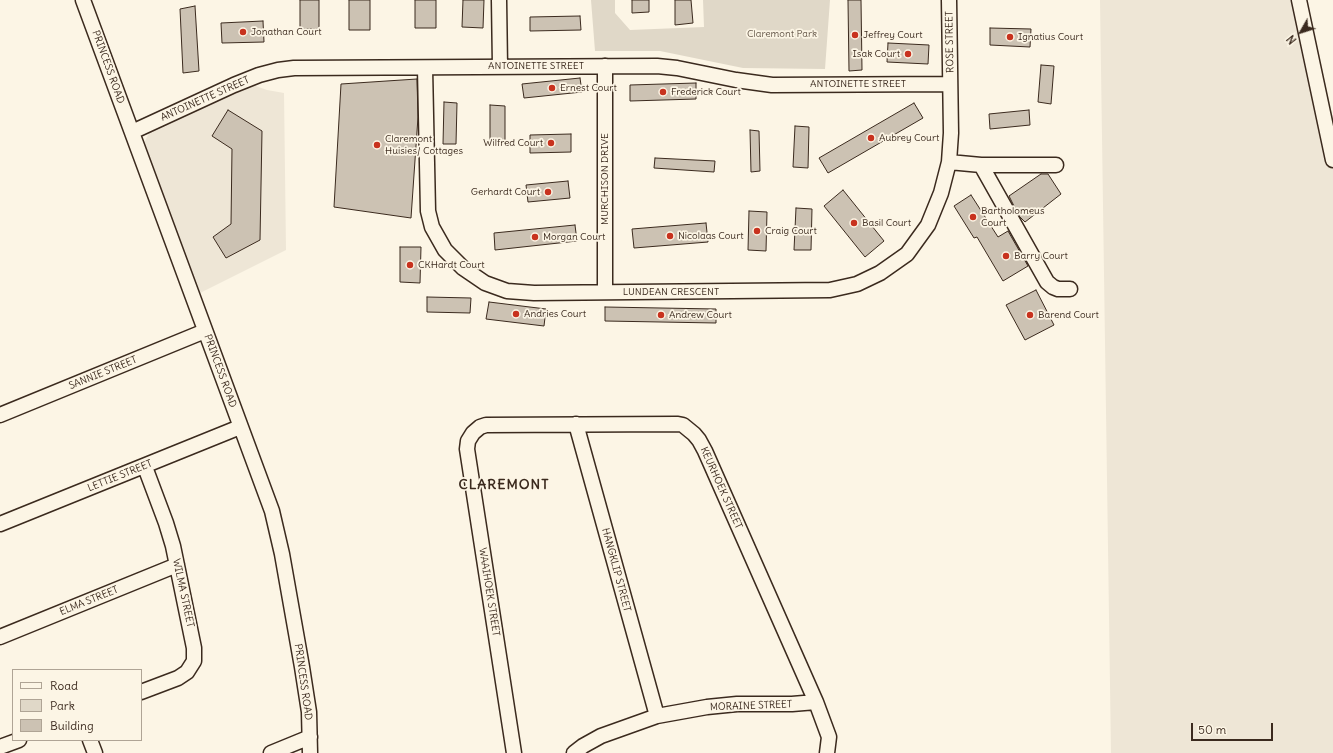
<!DOCTYPE html>
<style>
body{margin:0}
#map{position:relative;width:1333px;height:753px;overflow:hidden;background:#fcf5e5;font-family:Delius,sans-serif}
canvas{display:block}
.legend{position:absolute;left:12px;top:669px;width:130px;height:72px;box-sizing:border-box;background:#fcf5e5;border:1px solid #afa495;margin:0;padding:5px 7px;list-style:none;font-size:12px;color:#3b2a1e}
.legend li{display:flex;align-items:center;gap:8px;height:20px}
.legend b{width:20px;border:1px solid #afa495}
.north{position:absolute;left:1281px;top:12px;width:40px;height:40px;-webkit-text-stroke:3px #fcf5e5;paint-order:stroke;rotate:231deg;font-size:11px;font-weight:700;line-height:16px;text-align:center;color:#3b2a1e}
.north::after{content:'';display:block;margin:auto;width:14px;height:18px;background:#3b2a1e;clip-path:polygon(50% 0,100% 100%,50% 72%,0 100%)}
.scale{position:absolute;left:1191px;top:723px;width:82px;height:18px;box-sizing:border-box;border:2px solid #3b2a1e;border-top:0;padding-left:5px;font-size:12px;line-height:14px;white-space:nowrap;color:#3b2a1e;-webkit-text-stroke:3px #fcf5e5;paint-order:stroke}
</style>
<div id="map">
<canvas width="1333" height="753"></canvas>
<ul class="legend">
<li><b style="height:5px;background:#fcf5e5"></b>Road</li>
<li><b style="height:11px;background:#e0d8c8"></b>Park</li>
<li><b style="height:11px;background:#ccc2b3"></b>Building</li>
</ul>
<div class="north">N</div>
<div class="scale">50 m</div>
</div>
<script>
const g = document.querySelector('canvas').getContext('2d');
g.lineJoin = 'round';
function fillPath(path, color) {
  g.fillStyle = color;
  g.fill(path, 'evenodd');
}
function toPath(rows) {
  const path = new Path2D();
  for (const r of rows) {
    path.moveTo(r[0], r[1]);
    for (let i = 2; i < r.length; i += 2) path.lineTo(r[i], r[i + 1]);
  }
  return path;
}
function strokePath(path, color, width, dash) {
  g.strokeStyle = color;
  g.lineWidth = width;
  g.lineCap = dash ? 'butt' : 'round';
  g.setLineDash(dash || []);
  g.stroke(path);
}
function write(font, color, halo, rows, align = 'center') {
  g.font = font + ' Delius,sans-serif';
  g.lineWidth = 3.5;
  g.setLineDash([]);
  g.textBaseline = 'middle';
  g.strokeStyle = halo;
  g.fillStyle = color;
  for (const [text, x, y, turn = 0] of rows) {
    g.save();
    g.translate(x, y);
    g.rotate((+turn || 0) * Math.PI / 180);
    g.textAlign = isNaN(turn) ? turn : align;
    if (halo) g.strokeText(text, 0, 0);
    g.fillText(text, 0, 0);
    g.restore();
  }
}
fillPath(toPath([
 [1100,0,1307,0,1333,118,1333,753,1111,753],
 [250,84,267,90,284,93,286,250,200,293,143,145,151,129]
]), '#eee6d6');
fillPath(toPath([
 [591,0,615,0,615,13,630,30,704,27,703,0,830,0,825,69,743,68,660,51,595,51]
]), '#e0d8c8');
const building = toPath([
 [300,0,319,0,319,29,300,29,300,0],
 [349,0,370,0,370,30,349,30,349,0],
 [415,0,436,0,436,28,415,28,415,0],
 [463,0,484,0,483,28,462,27,463,0],
 [632,0,649,0,649,12,632,13,632,0],
 [675,0,691,0,693,23,675,25,675,0],
 [848,0,861,0,862,70,849,71,848,0],
 [195,6,199,71,183,73,180,9,195,6],
 [580,16,581,30,530,31,530,17,580,16],
 [263,21,264,42,222,43,221,23,263,21],
 [990,28,1031,29,1030,47,990,45,990,28],
 [888,43,929,45,928,64,887,62,888,43],
 [1041,65,1054,66,1051,104,1038,102,1041,65],
 [580,78,582,92,524,98,522,84,580,78],
 [417,79,418,117,411,218,334,207,341,84,417,79],
 [696,83,696,99,630,101,630,85,696,83],
 [444,102,457,103,456,144,443,144,444,102],
 [914,103,923,118,828,173,819,158,914,103],
 [490,105,505,106,505,144,490,144,490,105],
 [228,110,262,131,260,240,226,258,213,237,231,224,232,149,212,136,228,110],
 [1029,110,1030,125,990,129,989,114,1029,110],
 [795,126,809,127,808,168,793,167,795,126],
 [750,130,759,131,760,171,751,172,750,130],
 [571,134,571,152,530,153,530,135,571,134],
 [655,158,715,161,714,172,654,168,655,158],
 [1041,174,1048,174,1061,194,1025,222,1019,216,1009,196,1041,174],
 [568,181,570,198,528,202,526,185,568,181],
 [843,190,884,241,865,257,824,206,843,190],
 [971,195,998,237,1008,231,1028,266,1003,281,977,237,974,238,954,206,971,195],
 [796,208,812,209,811,250,794,250,796,208],
 [749,211,767,212,766,251,748,250,749,211],
 [706,223,708,242,634,248,632,229,706,223],
 [575,225,577,241,495,250,494,233,575,225],
 [400,247,421,247,420,283,400,282,400,247],
 [1036,290,1054,325,1025,340,1006,305,1036,290],
 [427,297,471,298,470,313,427,312,427,297],
 [489,302,546,309,544,326,486,319,489,302],
 [605,307,716,309,716,323,605,321,605,307]
]);
fillPath(building, '#ccc2b3');
strokePath(building, '#3b2a1e', 1);
const minor = toPath([
 [83,0,272,511,282,554,302,667,309,712,310,753],
 [499,0,500,66],
 [1299,0,1333,160],
 [605,66,605,292],
 [425,68,428,211,432,227,445,250,463,268,485,283,507,291,534,293,830,290,857,284,880,273,907,254,928,225,941,193,949,162,951,133,949,0],
 [132,132,234,85,259,75,278,70,294,68,657,66,677,68,736,80,772,85,950,84],
 [949,162,981,165,1056,165],
 [981,165,1047,282,1053,287,1058,289,1070,289],
 [0,415,205,331],
 [576,424,657,716],
 [0,524,240,427],
 [0,637,177,565],
 [141,692,178,678,187,672,194,661,194,648,173,546,166,523,145,467],
 [90,740,95,753],
 [0,747,19,740],
 [271,753,310,737],
 [514,753,467,449,468,441,473,433,480,427,486,425,678,424,683,425,694,434,699,440,705,451,816,702,829,737,827,753],
 [574,753,583,746,601,736,657,716,707,707,737,704,792,704,816,702]
]);
strokePath(minor, '#3b2a1e', 17);
strokePath(minor, '#fcf5e5', 14);
for (const [x, y, r, color] of [
 [243,32,4,"#c8321e"],
 [855,35,4,"#c8321e"],
 [1010,37,4,"#c8321e"],
 [908,54,4,"#c8321e"],
 [552,88,4,"#c8321e"],
 [663,92,4,"#c8321e"],
 [871,138,4,"#c8321e"],
 [551,143,4,"#c8321e"],
 [377,145,4,"#c8321e"],
 [548,192,4,"#c8321e"],
 [973,217,4,"#c8321e"],
 [854,223,4,"#c8321e"],
 [757,231,4,"#c8321e"],
 [670,236,4,"#c8321e"],
 [535,237,4,"#c8321e"],
 [1006,256,4,"#c8321e"],
 [410,265,4,"#c8321e"],
 [516,314,4,"#c8321e"],
 [661,315,4,"#c8321e"],
 [1030,315,4,"#c8321e"]
]) {
  const dot = new Path2D();
  dot.arc(x, y, r, 0, 2 * Math.PI);
  g.fillStyle = color;
  g.fill(dot);
  strokePath(dot, '#fcf5e5', 1.5);
}
write('10px', '#3b2a1e', '#fcf5e5', [
 ["Jonathan Court",251,32],
 ["Jeffrey Court",863,35],
 ["Ignatius Court",1018,37],
 ["Isak Court",900,54,"right"],
 ["Ernest Court",560,88],
 ["Frederick Court",671,92],
 ["Aubrey Court",879,138],
 ["Claremont",385,139],
 ["Huisies/ Cottages",385,151],
 ["Wilfred Court",543,143,"right"],
 ["Gerhardt Court",540,192,"right"],
 ["Bartholomeus",981,211],
 ["Court",981,223],
 ["Basil Court",862,223],
 ["Craig Court",765,231],
 ["Nicolaas Court",678,236],
 ["Morgan Court",543,237],
 ["Barry Court",1014,256],
 ["CKHardt Court",418,265],
 ["Andries Court",524,314],
 ["Andrew Court",669,315],
 ["Barend Court",1038,315]
], 'left');
write('10px', '#645648', '#fcf5e5', [
 ["Claremont Park",782,34]
]);
write('10px', '#3b2a1e', '#fcf5e5', [
 ["ROSE STREET",950,42,-91],
 ["ANTOINETTE STREET",536,66],
 ["PRINCESS ROAD",108,67,70],
 ["ANTOINETTE STREET",858,84],
 ["ANTOINETTE STREET",205,99,-24],
 ["MURCHISON DRIVE",605,179,-90],
 ["LUNDEAN CRESCENT",671,292],
 ["PRINCESS ROAD",220,371,70],
 ["SANNIE STREET",103,373,-22],
 ["LETTIE STREET",120,476,-22],
 ["KEURHOEK STREET",721,488,66],
 ["HANGKLIP STREET",616,570,75],
 ["WAAIHOEK STREET",489,592,81],
 ["WILMA STREET",183,593,78],
 ["ELMA STREET",89,601,-22],
 ["PRINCESS ROAD",303,682,82],
 ["MORAINE STREET",751,706,-2]
]);
g.letterSpacing = '1px';
write('bold 14px', '#3b2a1e', '#fcf5e5', [
 ["CLAREMONT",504,485]
]);
g.letterSpacing = '0px';
</script>
